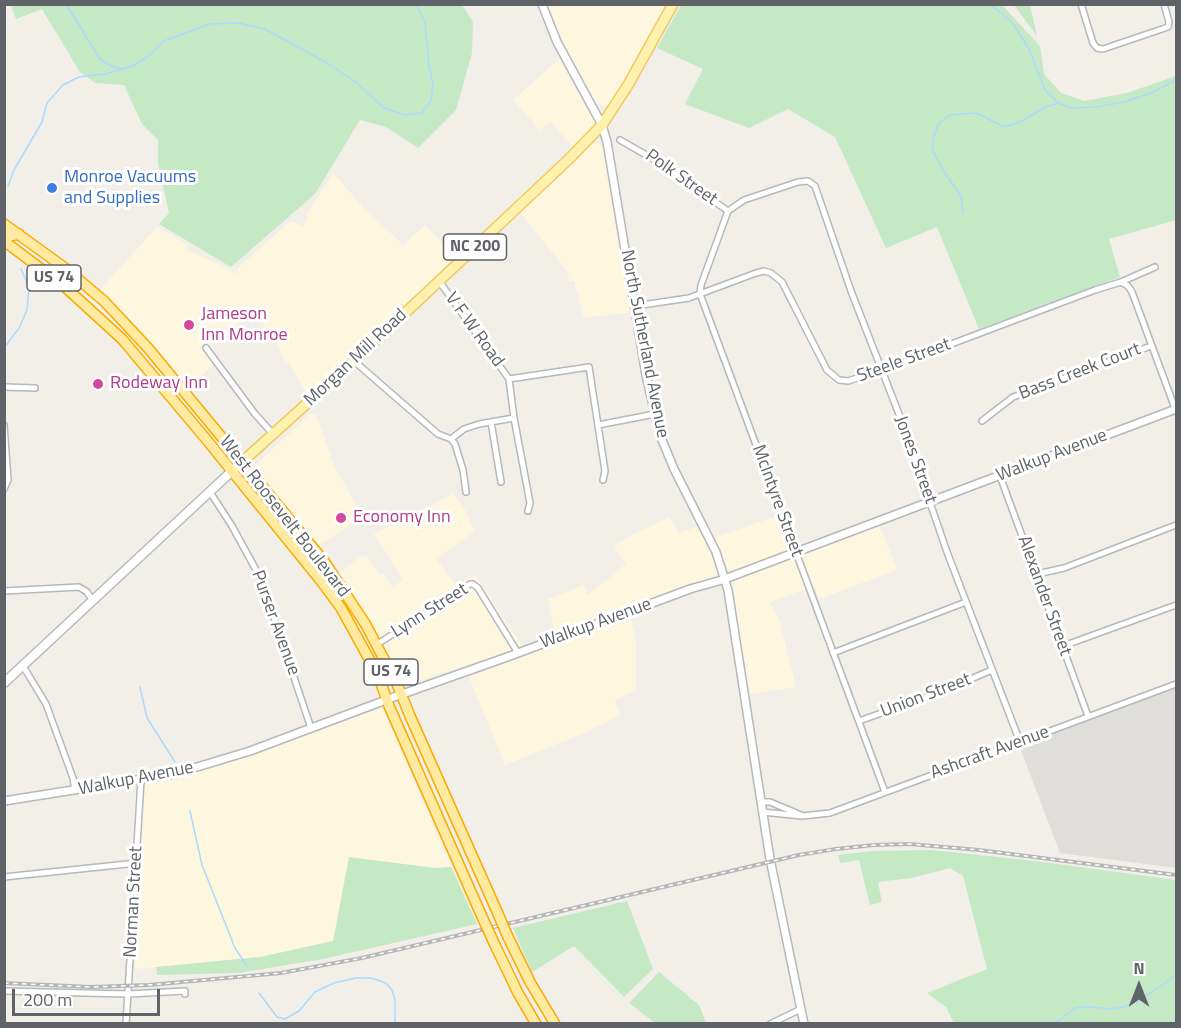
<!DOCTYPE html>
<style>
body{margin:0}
#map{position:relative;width:1181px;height:1028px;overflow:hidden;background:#f1efe8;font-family:"Titillium Web",sans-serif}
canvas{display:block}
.frame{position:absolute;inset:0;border:6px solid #5f6368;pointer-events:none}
.north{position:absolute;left:1109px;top:956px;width:60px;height:60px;-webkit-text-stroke:4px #fff;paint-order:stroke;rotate:0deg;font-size:16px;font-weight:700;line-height:24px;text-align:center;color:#5f6368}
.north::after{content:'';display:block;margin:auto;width:21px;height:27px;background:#5f6368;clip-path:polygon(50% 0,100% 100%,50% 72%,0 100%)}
.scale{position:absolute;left:12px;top:989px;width:148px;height:27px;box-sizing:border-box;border:3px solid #5f6368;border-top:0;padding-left:8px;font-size:18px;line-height:21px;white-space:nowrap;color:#5f6368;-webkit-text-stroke:4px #fff;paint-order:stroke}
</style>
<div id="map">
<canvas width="1181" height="1028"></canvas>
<div class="frame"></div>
<div class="north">N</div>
<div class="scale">200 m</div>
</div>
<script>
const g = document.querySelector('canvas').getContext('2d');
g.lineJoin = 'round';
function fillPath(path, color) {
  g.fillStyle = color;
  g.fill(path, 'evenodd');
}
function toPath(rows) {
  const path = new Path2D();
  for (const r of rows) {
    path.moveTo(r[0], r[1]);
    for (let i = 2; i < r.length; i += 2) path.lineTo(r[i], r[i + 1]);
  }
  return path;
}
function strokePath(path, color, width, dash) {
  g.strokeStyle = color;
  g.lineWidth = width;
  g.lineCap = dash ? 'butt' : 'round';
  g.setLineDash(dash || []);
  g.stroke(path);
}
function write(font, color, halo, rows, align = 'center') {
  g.font = font + ' "Titillium Web",sans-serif';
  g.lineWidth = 6;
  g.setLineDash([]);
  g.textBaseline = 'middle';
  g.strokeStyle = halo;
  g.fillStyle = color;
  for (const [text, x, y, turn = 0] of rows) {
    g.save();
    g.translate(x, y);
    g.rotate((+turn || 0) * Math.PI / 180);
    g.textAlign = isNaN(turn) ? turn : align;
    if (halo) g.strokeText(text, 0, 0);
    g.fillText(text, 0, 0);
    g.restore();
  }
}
fillPath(toPath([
 [615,4,669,5,613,103,604,106,595,102,581,77,569,55,547,5],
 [559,59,595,122,594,128,574,148,550,122,540,130,513,100],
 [598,143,605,148,632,312,584,318,574,281,569,281,568,272,519,211,572,161,593,144],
 [333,173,362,206,403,245,425,225,458,260,361,345,308,396,290,364,286,362,273,337,253,311,209,348,219,361,187,387,141,331,100,290,157,227,188,245,185,250,220,264,235,274,241,265,291,221,304,227,308,213],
 [310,414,316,415,334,465,362,516,317,547,255,470,255,466],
 [453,494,463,506,475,531,436,559,457,586,475,575,523,647,408,684,399,681,337,575,360,557,366,556,379,574,383,573,392,587,403,580,374,534],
 [777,516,790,551,732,571,728,569,713,538],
 [669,517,679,533,699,526,718,572,716,577,712,581,557,635,550,614,548,599,584,585,588,595,626,564,614,546,634,534],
 [879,524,897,570,819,599,815,589,811,587,770,602,780,622,796,687,750,694,731,584,734,580],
 [630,616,636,641,636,690,615,700,620,715,584,733,505,765,469,677],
 [382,708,451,867,435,868,334,941,260,957,135,969,132,860,136,786,191,774]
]), '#fef7e0');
fillPath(toPath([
 [1176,684,1176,868,1060,853,1019,745]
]), '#e0deda');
fillPath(toPath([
 [11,5,462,5,473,22,472,53,456,110,418,148,386,127,360,120,315,194,231,267,159,224,169,213,158,163,158,140,142,124,124,85,95,83,80,72,42,9,16,19],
 [681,5,1002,5,1040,46,1044,74,1061,93,1084,101,1127,93,1176,76,1176,220,1109,239,1120,277,979,329,937,227,886,248,835,137,788,109,749,128,685,104,703,69,657,48],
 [1014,5,1030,5,1037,36],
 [931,850,1035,861,1176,880,1176,1023,954,1023,946,1007,927,993,987,969,963,876,950,868,911,878,878,882,882,902,870,905,859,860,840,863,838,855,873,851],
 [349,857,435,868,451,867,477,924,323,959,238,973,157,975,156,967,260,957,333,941],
 [627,901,653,969,624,997,574,946,532,972,513,928],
 [659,972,699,1005,706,1023,655,1023,629,1003]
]), '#c5e8c5');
strokePath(toPath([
 [66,4,100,59,111,66,122,69],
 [990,4,1012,22,1029,49,1045,90,1058,103,1071,108,1097,107,1124,102,1151,93,1176,80],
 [8,186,14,170,42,122,47,103,63,85,79,77,105,74,133,66,150,55,164,41,210,24,238,23,265,29,329,64,353,80,384,108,405,115,422,113,431,101,433,84,429,66,425,22,416,4],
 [963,213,961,196,943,170,933,151,933,140,939,123,950,115,976,113,1003,126,1007,126,1018,123,1046,107,1058,103],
 [4,348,19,328,27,310,29,287,21,269],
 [140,687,147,718,175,762],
 [190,811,202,865,235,948,247,966],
 [259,993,277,1017,285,1019,299,1011,315,992,334,983,356,978,371,978,386,983,392,990,395,1000,395,1024],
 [1054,1024,1075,1008,1093,1007,1109,1009,1124,1007,1139,1001,1176,975]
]), '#aadaff', 1.5);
const minor = toPath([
 [1081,4,1093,43,1097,48,1103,49,1168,27,1169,22,1164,4],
 [620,140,655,160,728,211,744,200,798,182,808,181,815,186,851,291,904,427,947,552,1020,742],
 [728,211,701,285,700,294,885,792],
 [439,281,509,379,514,418,530,503,528,511],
 [1121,282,1128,286,1132,292,1176,411],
 [635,306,689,298,756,273,764,271,771,273,782,282,827,370,839,380,848,381,882,370,1095,290,1121,282,1155,267],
 [206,348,255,414,273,434],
 [354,361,438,434,451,439],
 [509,379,589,367,605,471,603,480],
 [4,387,35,388],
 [982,421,1013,397,1151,346],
 [491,422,501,482],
 [4,425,8,480,4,489],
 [598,425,655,414],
 [451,439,464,429,479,424,514,418],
 [451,439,455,444,463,470,466,492],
 [1000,476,1088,716],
 [210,492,232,526,261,579,311,728],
 [1037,574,1064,568,1176,525],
 [4,591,79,587,87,592,93,601],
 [376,645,470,584,473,584,478,588,518,653],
 [1063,646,1176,605],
 [833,653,966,602],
 [23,666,46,704,73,778,75,791],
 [859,721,940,692,992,670],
 [761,802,770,802,801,815],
 [762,812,802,816,830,813,1176,684],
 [4,877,137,863],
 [4,991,128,994,185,991,185,994],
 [126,1024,141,780],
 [770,1024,801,1009]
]);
const tertiary = toPath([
 [542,4,557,42,602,125,607,142,646,375,660,435,674,469,716,552,728,590,770,859,804,1024],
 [4,801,174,774,250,751,394,697,510,656,690,589,722,580,1176,409]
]);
const secondary = toPath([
 [4,683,232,471]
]);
const primary = toPath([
 [232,471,354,361,569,159,602,125,628,85,673,4]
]);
const trunk = toPath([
 [4,224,65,268,104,301,148,348,324,561,366,625,397,684,410,716,495,907],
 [4,233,10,236,19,234],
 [4,241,64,286,122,339,206,439,321,581,341,608,378,675,389,706,479,910],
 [508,937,530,982,555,1024],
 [494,943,518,993,536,1024]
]);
strokePath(minor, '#b5b8bc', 8);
strokePath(tertiary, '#b5b8bc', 10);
strokePath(secondary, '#b6babf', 11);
strokePath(primary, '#f2c960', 12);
strokePath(trunk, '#f9ab00', 12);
strokePath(minor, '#fff', 5);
strokePath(tertiary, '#fff', 7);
strokePath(secondary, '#fff', 8);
strokePath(primary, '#fff2af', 9);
strokePath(trunk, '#feeaa1', 9);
const rail = toPath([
 [4,983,91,987,149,985,281,973,362,958,799,855,836,849,874,845,909,844,979,850,1176,875]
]);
strokePath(rail, '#b6b7b8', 4);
strokePath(rail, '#fff', 1.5, [4.5]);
const trunkBridge = toPath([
 [495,907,508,937],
 [479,910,494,943]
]);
strokePath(trunkBridge, '#f9ab00', 12, []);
strokePath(trunkBridge, '#feeaa1', 9);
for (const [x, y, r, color] of [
 [52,188,6,"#3f7fe0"],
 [189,325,6,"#d1479c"],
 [98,384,6,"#d1479c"],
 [341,518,6,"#d1479c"]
]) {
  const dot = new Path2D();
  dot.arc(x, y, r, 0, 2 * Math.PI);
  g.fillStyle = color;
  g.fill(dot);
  strokePath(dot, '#fff', 2);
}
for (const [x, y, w] of [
 [475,247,63],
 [54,278,54],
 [391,672,54]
]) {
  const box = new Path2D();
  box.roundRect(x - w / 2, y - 13, w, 26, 4.5);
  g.fillStyle = '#fff';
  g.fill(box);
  strokePath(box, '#5f6368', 1.5);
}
write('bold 16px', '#5f6368', null, [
 ["NC 200",475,247],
 ["US 74",54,278],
 ["US 74",391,672]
]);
write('18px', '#366cbe', '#fff', [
 ["Monroe Vacuums",64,178],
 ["and Supplies",64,199]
], 'left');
write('18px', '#5f6368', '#fff', [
 ["Polk Street",681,178,35],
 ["V F W Road",474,330,54],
 ["North Sutherland Avenue",644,344,79],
 ["Morgan Mill Road",356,358,-43],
 ["Steele Street",904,361,-20],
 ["Bass Creek Court",1080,372,-21],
 ["Walkup Avenue",1052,456,-21],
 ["Jones Street",915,460,70],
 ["McIntyre Street",777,501,70],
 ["West Roosevelt Boulevard",284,517,52],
 ["Alexander Street",1044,596,70],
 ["Lynn Street",430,611,-32],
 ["Purser Avenue",275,623,70],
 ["Walkup Avenue",596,624,-20],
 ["Union Street",926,696,-21],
 ["Ashcraft Avenue",990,753,-20],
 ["Walkup Avenue",136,779,-11],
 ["Norman Street",134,902,-87]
]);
write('18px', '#b23c85', '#fff', [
 ["Jameson",201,315],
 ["Inn Monroe",201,336],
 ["Rodeway Inn",110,384],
 ["Economy Inn",353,518]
], 'left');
</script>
